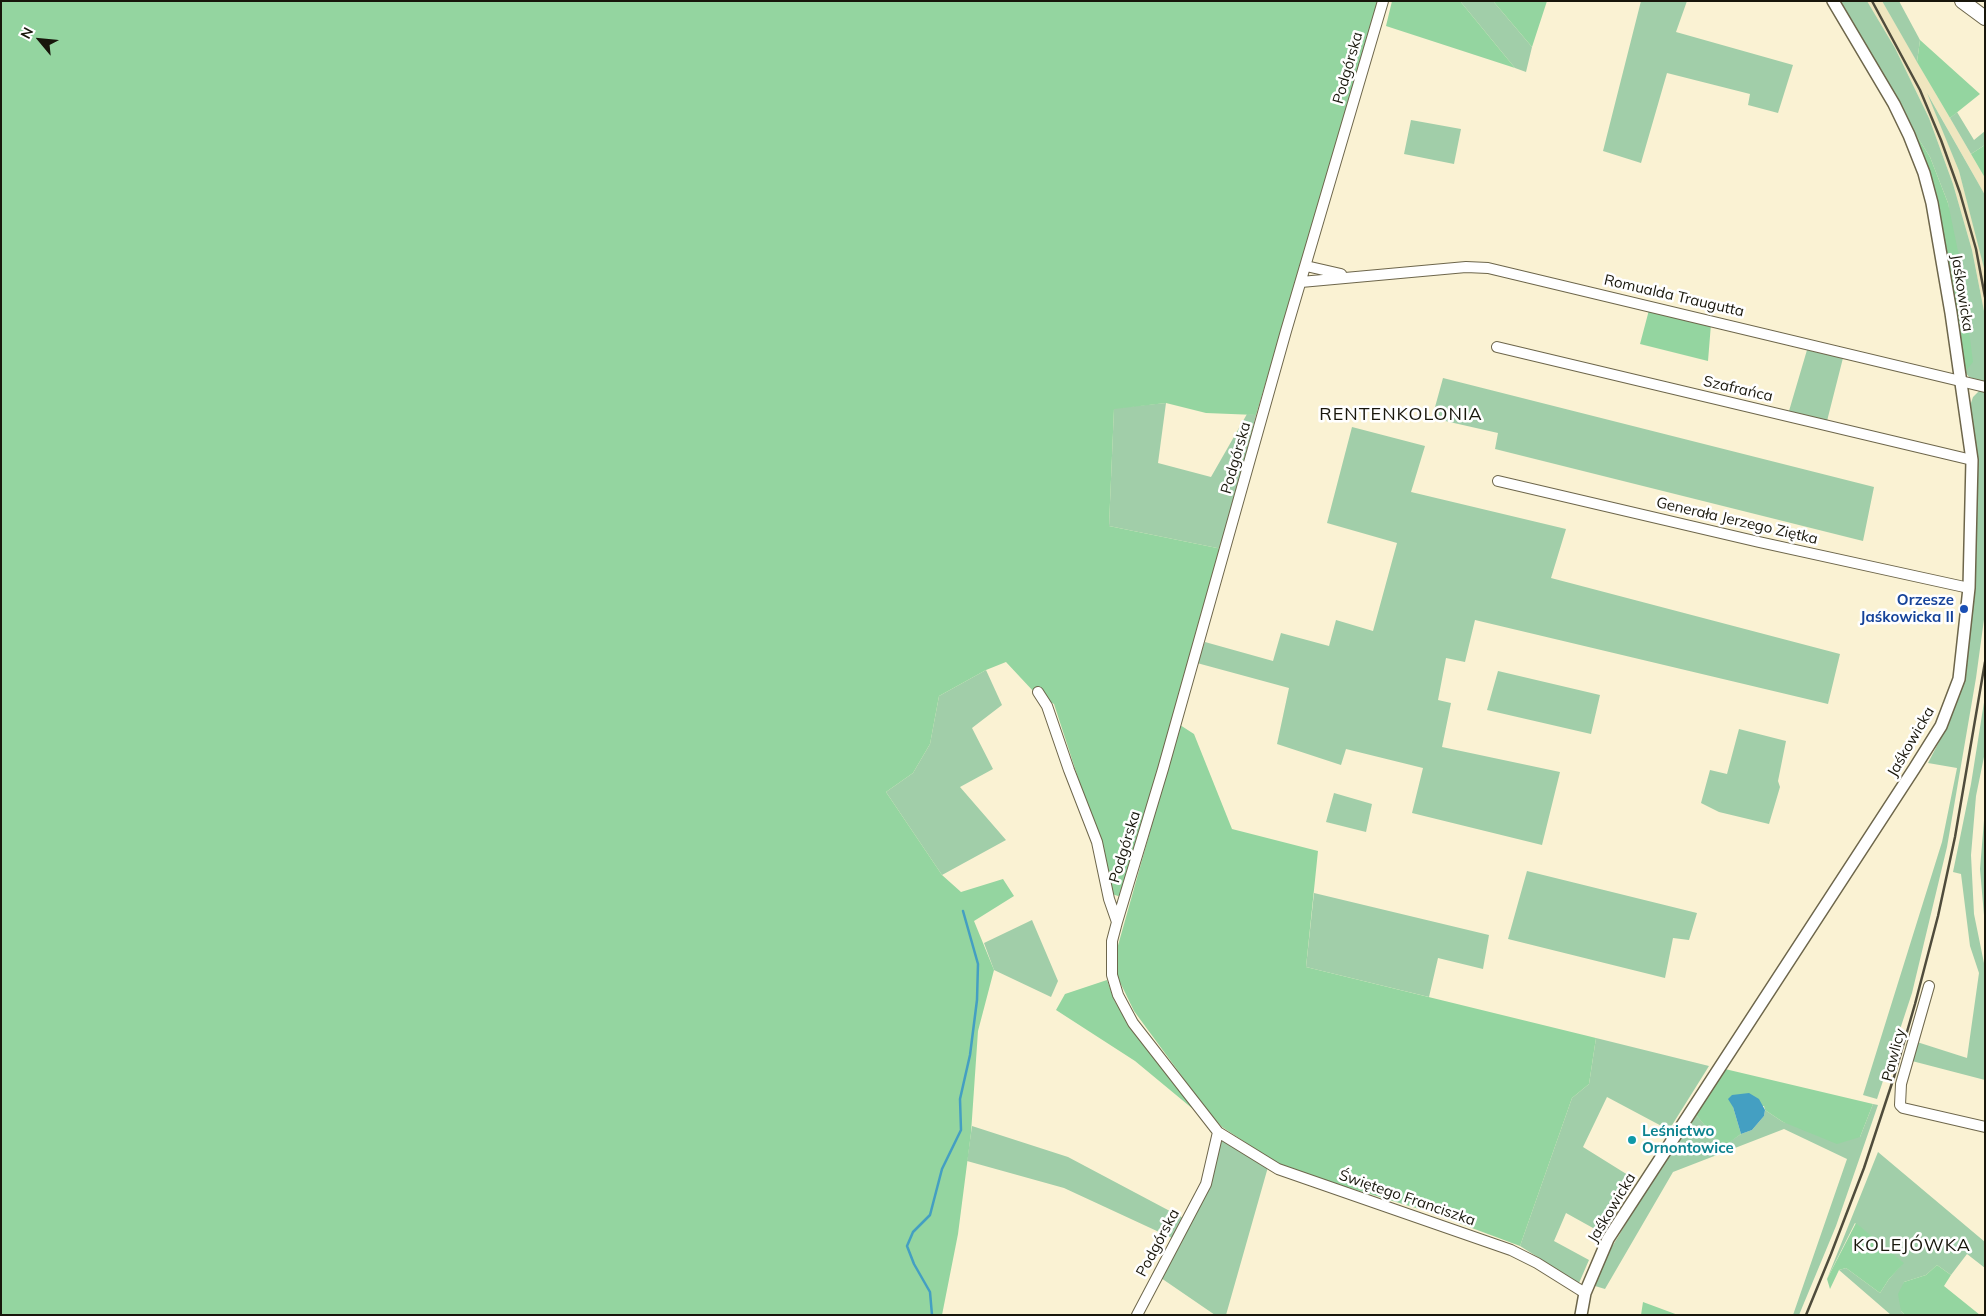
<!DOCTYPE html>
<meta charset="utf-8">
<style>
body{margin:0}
#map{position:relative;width:1986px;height:1316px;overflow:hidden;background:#faf2d3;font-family:Mulish,sans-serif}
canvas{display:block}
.frame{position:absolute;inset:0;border:2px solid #18160b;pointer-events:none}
.north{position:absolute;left:15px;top:15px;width:50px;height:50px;-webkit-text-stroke:4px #fff;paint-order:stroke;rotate:298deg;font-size:14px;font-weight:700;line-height:20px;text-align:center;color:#18160b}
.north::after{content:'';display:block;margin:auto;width:18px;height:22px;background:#18160b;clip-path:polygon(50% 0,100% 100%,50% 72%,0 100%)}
</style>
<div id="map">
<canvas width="1986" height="1316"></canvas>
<div class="frame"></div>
<div class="north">N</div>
</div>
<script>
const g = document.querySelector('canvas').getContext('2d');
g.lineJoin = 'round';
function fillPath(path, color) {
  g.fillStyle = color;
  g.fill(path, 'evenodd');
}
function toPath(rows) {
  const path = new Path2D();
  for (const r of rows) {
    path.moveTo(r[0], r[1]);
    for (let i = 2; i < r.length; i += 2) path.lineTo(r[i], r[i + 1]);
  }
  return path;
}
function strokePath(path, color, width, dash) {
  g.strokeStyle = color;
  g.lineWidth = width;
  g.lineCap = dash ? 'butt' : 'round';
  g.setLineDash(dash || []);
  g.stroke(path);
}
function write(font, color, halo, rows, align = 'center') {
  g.font = font + ' Mulish,sans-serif';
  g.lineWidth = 5;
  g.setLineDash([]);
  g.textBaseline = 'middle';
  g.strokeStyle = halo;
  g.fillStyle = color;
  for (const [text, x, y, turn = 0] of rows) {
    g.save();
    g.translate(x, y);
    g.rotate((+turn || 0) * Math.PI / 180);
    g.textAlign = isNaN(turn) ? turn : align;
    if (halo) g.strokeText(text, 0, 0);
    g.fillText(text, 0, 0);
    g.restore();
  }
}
fillPath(toPath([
 [1867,1,1882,1,1985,178,1985,195,1930,98,1959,171,1976,233,1985,272,1985,316,1972,250,1953,184,1929,118,1895,48]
]), '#efe6bf');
fillPath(toPath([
 [1460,1,1493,1,1532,47,1526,72,1515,68],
 [1641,1,1687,1,1676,32,1793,65,1778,113,1748,105,1750,94,1667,73,1641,163,1603,151],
 [1840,1,1867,1,1895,48,1929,118,1953,184,1972,250,1985,316,1985,382,1969,377,1965,372,1948,203,1930,157,1909,124],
 [1882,1,1899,1,1920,40,1917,62],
 [1927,93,1985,195,1985,272,1959,171],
 [1957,112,1974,140,1985,131,1985,145,1971,154,1950,118],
 [1411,120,1461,129,1454,164,1404,154],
 [1807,350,1843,358,1827,421,1789,411],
 [1443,378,1874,487,1863,541,1495,449,1498,433,1432,418],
 [1979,391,1985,391,1985,612,1976,678,1947,847,1912,993,1877,1099,1863,1095,1942,842,1957,768,1928,763,1945,730,1963,680,1969,409,1973,397],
 [1166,403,1158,463,1211,477,1247,414,1256,415,1222,549,1109,526,1114,408],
 [1352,427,1425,446,1411,492,1566,529,1551,578,1840,654,1828,704,1475,620,1465,662,1446,658,1438,700,1451,703,1442,747,1560,772,1542,845,1412,813,1423,768,1346,749,1341,765,1277,744,1289,688,1197,663,1205,642,1273,661,1281,633,1329,646,1336,620,1373,631,1397,543,1327,523],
 [986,670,1002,705,972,728,993,769,960,787,1006,840,942,875,886,792,913,773,930,744,939,696],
 [1498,671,1600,695,1591,734,1487,710],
 [1985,696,1985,752,1976,796,1971,855,1974,914,1985,968,1985,1080,1912,1061,1917,1042,1967,1058,1979,973,1970,946,1961,874,1953,872,1971,784],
 [1739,729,1786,741,1778,781,1780,787,1769,824,1719,812,1701,803,1710,770,1727,774],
 [1334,793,1372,804,1366,832,1326,822],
 [1985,808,1985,927,1980,869],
 [1527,871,1697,913,1689,940,1673,938,1665,978,1508,939],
 [1314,893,1489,935,1483,969,1438,958,1429,997,1306,967],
 [1032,920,1058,981,1051,997,994,970,984,943],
 [1596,1038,1709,1066,1669,1130,1607,1097,1583,1147,1636,1180,1602,1233,1566,1213,1554,1241,1589,1260,1579,1283,1520,1246,1572,1098,1589,1084],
 [1873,1104,1878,1105,1836,1226,1799,1315,1793,1315,1847,1159,1784,1129,1673,1172,1605,1289,1595,1286,1607,1255,1650,1184,1696,1115,1723,1146,1741,1134,1752,1130,1764,1116,1765,1110,1783,1122,1860,1137],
 [972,1126,1068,1157,1183,1218,1172,1238,1064,1188,967,1161],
 [1223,1140,1268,1167,1226,1315,1215,1315,1161,1278,1218,1147],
 [1878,1152,1985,1242,1985,1268,1967,1254,1951,1275,1937,1265,1926,1275,1904,1282,1901,1311,1905,1315,1891,1315,1839,1270,1846,1268,1880,1293,1889,1279,1903,1263,1855,1223,1827,1279]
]), '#a1cea9');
fillPath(toPath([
 [1,1,1379,1,1256,415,1206,413,1166,403,1114,409,1109,526,1222,549,1123,894,1118,896,1112,894,1083,793,1054,704,1034,692,1006,662,986,670,939,696,930,744,913,773,886,792,942,875,961,892,1003,879,1014,896,974,921,994,970,978,1031,971,1133,958,1234,942,1315,1,1315],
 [1392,1,1460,1,1515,68,1386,26],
 [1493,1,1547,1,1532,47],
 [1920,40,1980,94,1950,118,1917,62],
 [1909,124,1930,157,1948,203,1960,261,1973,362,1965,372],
 [1985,145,1985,178,1971,154],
 [1649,310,1711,324,1708,361,1640,344],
 [1180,725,1194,734,1232,829,1318,851,1306,967,1596,1038,1589,1084,1572,1098,1520,1246,1429,1212,1314,1177,1277,1163,1222,1127,1206,1109,1134,1011,1118,978,1117,949],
 [1107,980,1115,1002,1193,1109,1135,1061,1056,1010,1065,994],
 [1725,1069,1873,1104,1860,1137,1837,1144,1783,1122,1765,1110,1764,1106,1733,1107,1741,1134,1723,1147,1696,1115],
 [1856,1223,1904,1263,1889,1279,1880,1293,1846,1268,1839,1270,1830,1289,1827,1279],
 [1937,1265,1951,1275,1944,1286,1980,1315,1905,1315,1901,1311,1898,1294,1904,1282,1926,1275],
 [1643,1302,1678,1315,1641,1315]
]), '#94d5a0');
fillPath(toPath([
 [1749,1093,1759,1099,1765,1110,1764,1116,1752,1130,1741,1134,1733,1107,1728,1099,1732,1095]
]), '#449fc2');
strokePath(toPath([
 [932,1315,930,1292,914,1264,907,1246,913,1232,930,1215,942,1169,961,1130,960,1099,970,1055,977,1000,978,964,963,911]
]), '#449fc2', 2.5);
const minor = toPath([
 [1383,1,1286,331,1163,769,1117,922,1112,941,1112,975,1118,995,1133,1023,1218,1132,1278,1169,1511,1250,1537,1263,1585,1293],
 [1306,266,1341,274],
 [1301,282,1466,267,1488,268,1985,387],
 [1497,347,1972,460],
 [1498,481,1759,542,1969,588],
 [1038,692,1047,706,1069,770,1097,842,1109,899,1117,922],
 [1929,986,1901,1084,1900,1105,1903,1108,1985,1127],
 [1137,1315,1206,1184,1218,1132]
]);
const tertiary = toPath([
 [1581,1315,1585,1293,1608,1239,1914,769,1941,726,1959,679,1969,588,1972,460,1951,313,1932,203,1924,173,1909,135,1894,104,1833,1]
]);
const secondary = toPath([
 [1962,1,1985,18]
]);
strokePath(minor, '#6d664b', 12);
strokePath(tertiary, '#6d664b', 14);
strokePath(secondary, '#6d664b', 16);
strokePath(minor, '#fff', 10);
strokePath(tertiary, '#fff', 11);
strokePath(secondary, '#fff', 14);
strokePath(toPath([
 [1872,1,1920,90,1941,140,1960,193,1976,249,1985,297],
 [1806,1315,1831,1254,1864,1168,1894,1077,1915,1004,1938,916,1955,837,1985,662]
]), '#4f4c3c', 2.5);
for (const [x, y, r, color] of [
 [1964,609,5,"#1a4fb4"],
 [1632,1140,5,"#0f9aa8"]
]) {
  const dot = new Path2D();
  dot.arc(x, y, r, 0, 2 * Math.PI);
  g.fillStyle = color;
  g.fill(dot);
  strokePath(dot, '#fff', 2);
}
write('15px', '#18160b', '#fff', [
 ["Podgórska",1348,68,-74],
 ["Jaśkowicka",1962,293,81],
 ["Romualda Traugutta",1674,296,13],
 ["Szafrańca",1738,389,13],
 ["Podgórska",1236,458,-74],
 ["Generała Jerzego Ziętka",1737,521,13],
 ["Jaśkowicka",1911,742,-60],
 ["Podgórska",1125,847,-73],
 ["Pawlicy",1894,1055,-75],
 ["Świętego Franciszka",1407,1198,19],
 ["Jaśkowicka",1612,1208,-59],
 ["Podgórska",1158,1243,-62]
]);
write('bold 15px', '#164399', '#fff', [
 ["Orzesze",1954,600],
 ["Jaśkowicka II",1954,617]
], 'right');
write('bold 15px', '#0d838f', '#fff', [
 ["Leśnictwo",1642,1131],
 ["Ornontowice",1642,1148]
], 'left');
g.letterSpacing = '1px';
write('18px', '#18160b', '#fff', [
 ["RENTENKOLONIA",1401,415],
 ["KOLEJÓWKA",1912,1246]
]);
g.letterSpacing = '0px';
</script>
